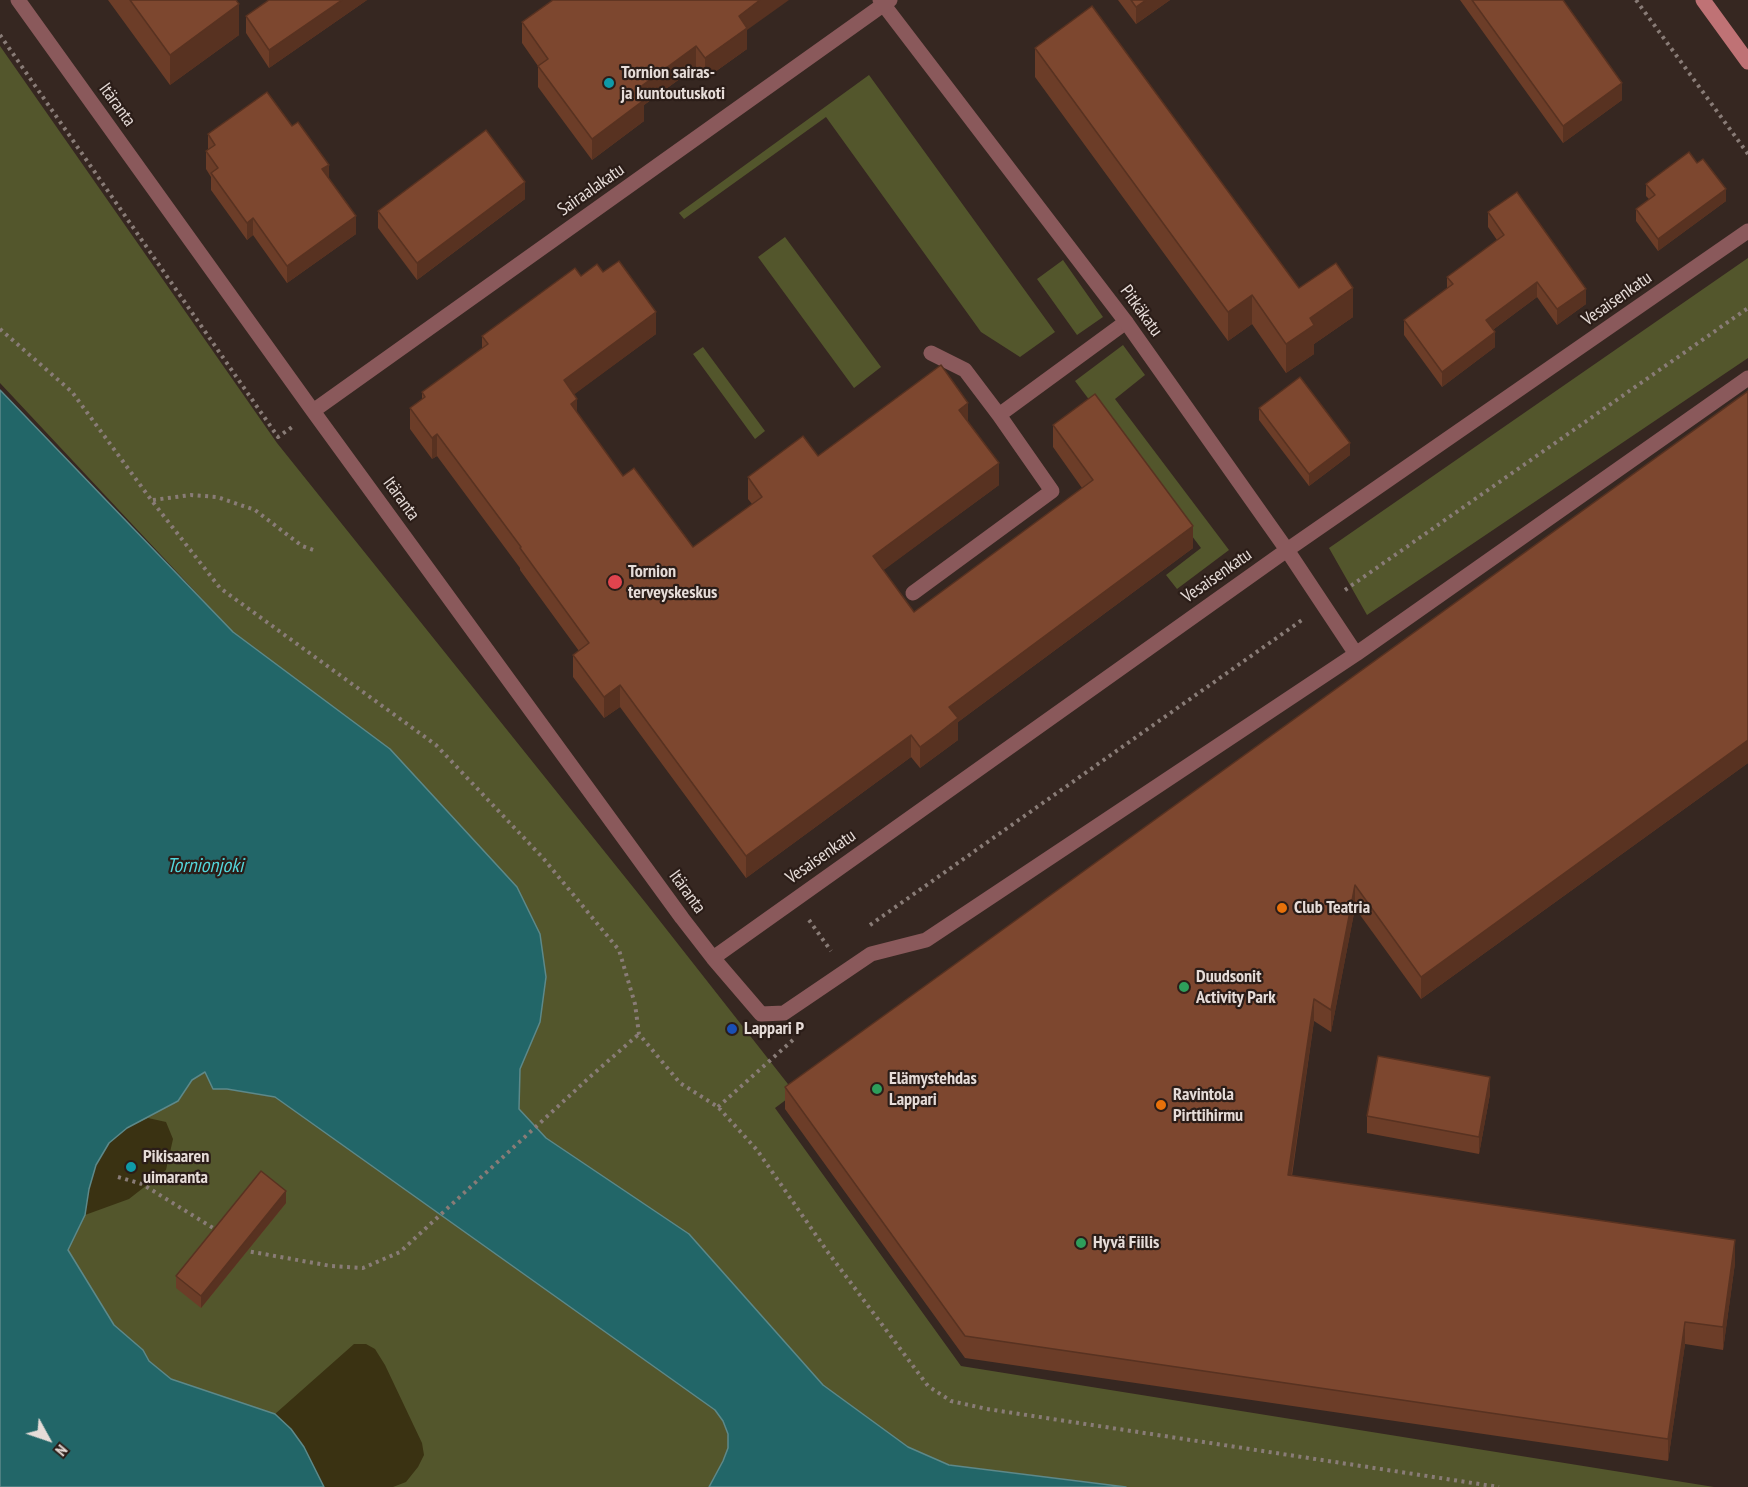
<!DOCTYPE html>
<meta charset="utf-8">
<style>
body{margin:0}
#map{position:relative;width:1748px;height:1487px;overflow:hidden;background:#362721;font-family:"PT Sans Narrow",sans-serif}
canvas{display:block}
.north{position:absolute;left:18px;top:1409px;width:60px;height:60px;-webkit-text-stroke:4px #2b1d18;paint-order:stroke;rotate:130deg;font-size:16px;font-weight:700;line-height:24px;text-align:center;color:#e6dcd8}
.north::after{content:'';display:block;margin:auto;width:21px;height:27px;background:#e6dcd8;clip-path:polygon(50% 0,100% 100%,50% 72%,0 100%)}
</style>
<div id="map">
<canvas width="1748" height="1487"></canvas>
<div class="north">N</div>
</div>
<script>
const g = document.querySelector('canvas').getContext('2d');
g.lineJoin = 'round';
function fillPath(path, color) {
  g.fillStyle = color;
  g.fill(path, 'evenodd');
}
function toPath(rows) {
  const path = new Path2D();
  for (const r of rows) {
    path.moveTo(r[0], r[1]);
    for (let i = 2; i < r.length; i += 2) path.lineTo(r[i], r[i + 1]);
  }
  return path;
}
function strokePath(path, color, width, dash) {
  g.strokeStyle = color;
  g.lineWidth = width;
  g.lineCap = dash ? 'butt' : 'round';
  g.setLineDash(dash || []);
  g.stroke(path);
}
function write(font, color, halo, rows, align = 'center') {
  g.font = font + ' "PT Sans Narrow",sans-serif';
  g.lineWidth = 4.5;
  g.setLineDash([]);
  g.textBaseline = 'middle';
  g.strokeStyle = halo;
  g.fillStyle = color;
  for (const [text, x, y, turn = 0] of rows) {
    g.save();
    g.translate(x, y);
    g.rotate((+turn || 0) * Math.PI / 180);
    g.textAlign = isNaN(turn) ? turn : align;
    if (halo) g.strokeText(text, 0, 0);
    g.fillText(text, 0, 0);
    g.restore();
  }
}
fillPath(toPath([
 [0,46,277,443,645,902,795,1093,775,1108,961,1366,1714,1487,1126,1487,949,1465,908,1447,823,1385,689,1234,546,1138,519,1109,520,1069,540,1022,390,749,233,632,0,383],
 [869,75,1055,332,1020,357,981,332,826,117,684,219,679,213],
 [785,237,881,367,854,388,758,257],
 [1748,258,1748,358,1367,615,1329,548],
 [1063,260,1103,317,1077,335,1037,279],
 [1123,345,1145,375,1115,399,1229,550,1177,589,1166,575,1201,548,1075,381],
 [703,347,765,431,755,439,693,354],
 [205,1072,214,1089,227,1089,275,1097,715,1410,723,1421,728,1435,728,1448,723,1461,709,1487,324,1487,304,1447,203,1390,171,1379,149,1361,143,1350,114,1325,68,1250,85,1215,89,1189,127,1128,178,1101,192,1080]
]), '#53562c');
fillPath(toPath([
 [148,1118,166,1122,173,1139,166,1170,129,1199,85,1215,89,1189,96,1165,109,1143,127,1128],
 [354,1344,366,1344,375,1349,385,1365,422,1443,424,1455,418,1467,406,1482,393,1487,324,1487,304,1447,291,1429,275,1414]
]), '#3a3212');
const water = toPath([
 [0,390,233,632,390,749,517,887,540,934,546,977,540,1022,520,1069,519,1109,546,1138,689,1234,823,1385,908,1447,949,1465,1126,1487,709,1487,723,1461,728,1448,728,1434,723,1421,715,1410,275,1097,227,1089,213,1089,205,1072,192,1080,178,1101,127,1128,109,1143,96,1165,89,1189,85,1215,68,1250,114,1325,143,1350,149,1361,171,1379,275,1414,291,1429,304,1447,324,1487,0,1487,0,390]
]);
fillPath(water, '#226668');
strokePath(water, '#5d898a', 1.5);
strokePath(toPath([
 [1636,0,1748,154],
 [0,35,278,437,292,427],
 [0,329,72,392,152,501,220,588,436,745,543,858,619,950,635,1004,639,1034,680,1083,718,1107,757,1150,827,1251,928,1386,951,1401,987,1409,1499,1487],
 [153,500,191,495,217,497,255,510,302,546,316,551],
 [1345,590,1748,308],
 [809,920,831,951],
 [870,925,1302,620],
 [718,1107,794,1039],
 [118,1177,142,1184,218,1231],
 [244,1249,247,1251,331,1266,363,1268,400,1252,592,1075,639,1034]
]), '#897c77', 4, [3, 4.5]);
strokePath(toPath([
 [931,353,965,370,999,415,1126,322],
 [913,593,1052,491,999,415]
]), '#8a595b', 15);
strokePath(toPath([
 [18,0,313,411,682,918,713,958,761,1014,784,1013,871,954,926,940,1356,654,1748,378],
 [880,0,1126,322,1287,550,1356,654],
 [313,411,890,0],
 [713,958,1287,550,1748,231]
]), '#8a595b', 15);
strokePath(toPath([
 [1703,0,1748,62]
]), '#bf7275', 15);
fillPath(toPath([
 [108,0,236,0,239,35,170,85],
 [367,0,269,68,246,33,246,16],
 [1118,0,1170,0,1136,24],
 [1460,0,1563,0,1622,100,1563,143],
 [522,22,747,30,747,49,705,79,696,67,644,105,644,121,592,160,538,87,538,66,522,43],
 [1035,48,1299,288,1353,317,1314,344,1314,354,1286,373,1252,324,1228,341,1035,77],
 [208,134,329,178,356,234,287,283,253,235,247,240,211,190,211,177,206,169,206,151,208,150],
 [1697,163,1726,201,1658,251,1636,221,1636,209,1649,199,1646,196,1646,184],
 [525,199,417,280,378,228,378,211],
 [1488,212,1586,304,1557,325,1537,297,1494,329,1495,347,1442,387,1404,335,1404,320,1447,288,1447,277,1497,240,1488,227],
 [603,272,656,334,574,394,577,413,623,476,693,547,752,504,748,499,748,477,818,456,968,422,999,485,883,570,914,612,1082,488,1053,447,1053,425,1193,548,958,722,958,740,920,768,911,757,746,878,620,707,604,718,573,677,573,655,579,651,520,570,520,568,437,456,432,459,410,429,410,408,422,399,422,392,482,349,482,336,581,276],
 [1748,391,1748,763,1421,999,1355,908,1331,1032,1314,1021,1292,1176,1735,1263,1723,1350,1685,1344,1668,1461,965,1358,785,1109,785,1087],
 [1259,408,1350,455,1309,486,1259,420],
 [1490,1094,1479,1154,1367,1133,1367,1116],
 [286,1203,201,1308,176,1288,176,1276]
]), '#6c3d28');
fillPath(toPath([
 [342,0,367,0,269,68,269,50],
 [760,0,789,0,747,30,747,49,705,79,705,58,739,16],
 [1146,0,1170,0,1136,24,1136,7],
 [239,4,239,35,170,85,170,55],
 [696,46,696,67,644,105,644,121,592,160,592,139,636,90],
 [1622,83,1622,100,1563,143,1563,126],
 [329,165,329,182,322,169],
 [525,182,525,199,417,280,417,263],
 [1726,189,1726,201,1658,251,1658,239],
 [356,216,356,234,287,283,287,266],
 [253,218,253,235,247,240,247,223],
 [1537,282,1537,297,1486,335,1486,320],
 [1353,288,1353,317,1314,344,1314,354,1286,373,1286,344,1310,318],
 [1586,289,1586,304,1557,325,1557,309],
 [1252,295,1252,324,1228,341,1228,312],
 [656,312,656,334,564,402,564,380],
 [1495,332,1495,347,1442,387,1442,372],
 [577,399,577,421,571,404],
 [968,403,968,425,959,410],
 [437,434,437,456,432,459,432,438],
 [1350,443,1350,455,1309,486,1309,474],
 [999,463,999,485,873,578,873,556],
 [1193,526,1193,548,958,722,958,740,920,768,920,747,949,707],
 [620,685,620,707,604,718,604,697],
 [911,735,911,757,746,878,746,856],
 [1748,740,1748,763,1421,999,1421,977],
 [1355,885,1355,908,1331,1032,1331,1010],
 [1314,999,1314,1021,1288,1198,1288,1175],
 [1490,1077,1490,1094,1479,1154,1479,1137],
 [286,1191,286,1203,201,1308,201,1296],
 [1735,1240,1735,1263,1723,1350,1723,1327],
 [1685,1322,1685,1344,1668,1461,1668,1439]
]), '#583221');
const building = toPath([
 [130,0,236,0,239,4,170,55,130,0],
 [269,0,342,0,269,50,246,16,269,0],
 [553,0,760,0,739,16,747,28,705,58,696,46,636,90,644,100,592,139,538,66,548,59,522,22,553,0],
 [1131,0,1146,0,1136,7,1131,0],
 [1472,0,1563,0,1622,83,1563,126,1472,0],
 [1092,6,1299,288,1336,263,1353,288,1310,318,1314,325,1286,344,1252,295,1228,312,1035,48,1092,6],
 [267,92,292,126,298,122,329,165,322,169,356,216,287,266,253,218,247,223,211,173,218,168,206,151,215,145,208,134,267,92],
 [486,130,525,182,417,263,378,211,486,130],
 [1689,152,1697,163,1703,159,1726,189,1658,239,1636,209,1655,195,1646,184,1689,152],
 [1517,192,1586,289,1557,309,1537,282,1486,320,1495,332,1442,372,1404,320,1453,284,1447,277,1504,235,1488,212,1517,192],
 [619,261,656,312,564,380,577,399,571,404,623,476,634,468,693,547,762,497,748,477,803,436,818,456,941,365,968,403,959,410,999,463,873,556,914,612,1093,480,1053,425,1095,394,1193,526,949,707,958,718,939,733,920,747,911,735,746,856,620,685,604,697,573,655,589,643,520,548,521,547,437,434,432,438,410,408,425,397,422,392,488,344,482,336,575,268,581,276,597,264,603,272,619,261],
 [1300,377,1350,443,1309,474,1259,408,1300,377],
 [1748,391,1748,740,1421,977,1355,885,1331,1010,1314,999,1288,1175,1735,1240,1723,1327,1685,1322,1668,1439,965,1336,785,1087,1748,391],
 [1378,1056,1490,1077,1479,1137,1367,1116,1378,1056],
 [261,1171,286,1191,201,1296,176,1276,261,1171]
]);
fillPath(building, '#7d472f');
strokePath(building, '#583221', 1.5);
for (const [x, y, r, color] of [
 [609,83,6,"#0f9aa8"],
 [615,582,8,"#e0444e"],
 [1282,908,6,"#e8710a"],
 [1184,987,6,"#2e9e5b"],
 [732,1029,6,"#1a4fb4"],
 [877,1089,6,"#2e9e5b"],
 [1161,1105,6,"#e8710a"],
 [131,1167,6,"#0f9aa8"],
 [1081,1243,6,"#2e9e5b"]
]) {
  const dot = new Path2D();
  dot.arc(x, y, r, 0, 2 * Math.PI);
  g.fillStyle = color;
  g.fill(dot);
  strokePath(dot, '#2b1d18', 2);
}
write('bold 18px', '#e6dcd8', '#2b1d18', [
 ["Tornion sairas-",621,73],
 ["ja kuntoutuskoti",621,94],
 ["Tornion",628,572],
 ["terveyskeskus",628,593],
 ["Club Teatria",1294,908],
 ["Duudsonit",1196,977],
 ["Activity Park",1196,998],
 ["Lappari P",744,1029],
 ["Elämystehdas",889,1079],
 ["Lappari",889,1100],
 ["Ravintola",1173,1095],
 ["Pirttihirmu",1173,1116],
 ["Pikisaaren",143,1157],
 ["uimaranta",143,1178],
 ["Hyvä Fiilis",1093,1243]
], 'left');
write('18px', '#e6dcd8', '#2b1d18', [
 ["Itäranta",117,105,54],
 ["Sairaalakatu",591,190,-35],
 ["Vesaisenkatu",1617,299,-35],
 ["Pitkäkatu",1141,311,54],
 ["Itäranta",401,499,54],
 ["Vesaisenkatu",1217,576,-35],
 ["Vesaisenkatu",821,857,-35],
 ["Itäranta",687,892,54]
]);
write('italic 20px', '#53d6db', '#2b1d18', [
 ["Tornionjoki",205,866]
]);
</script>
